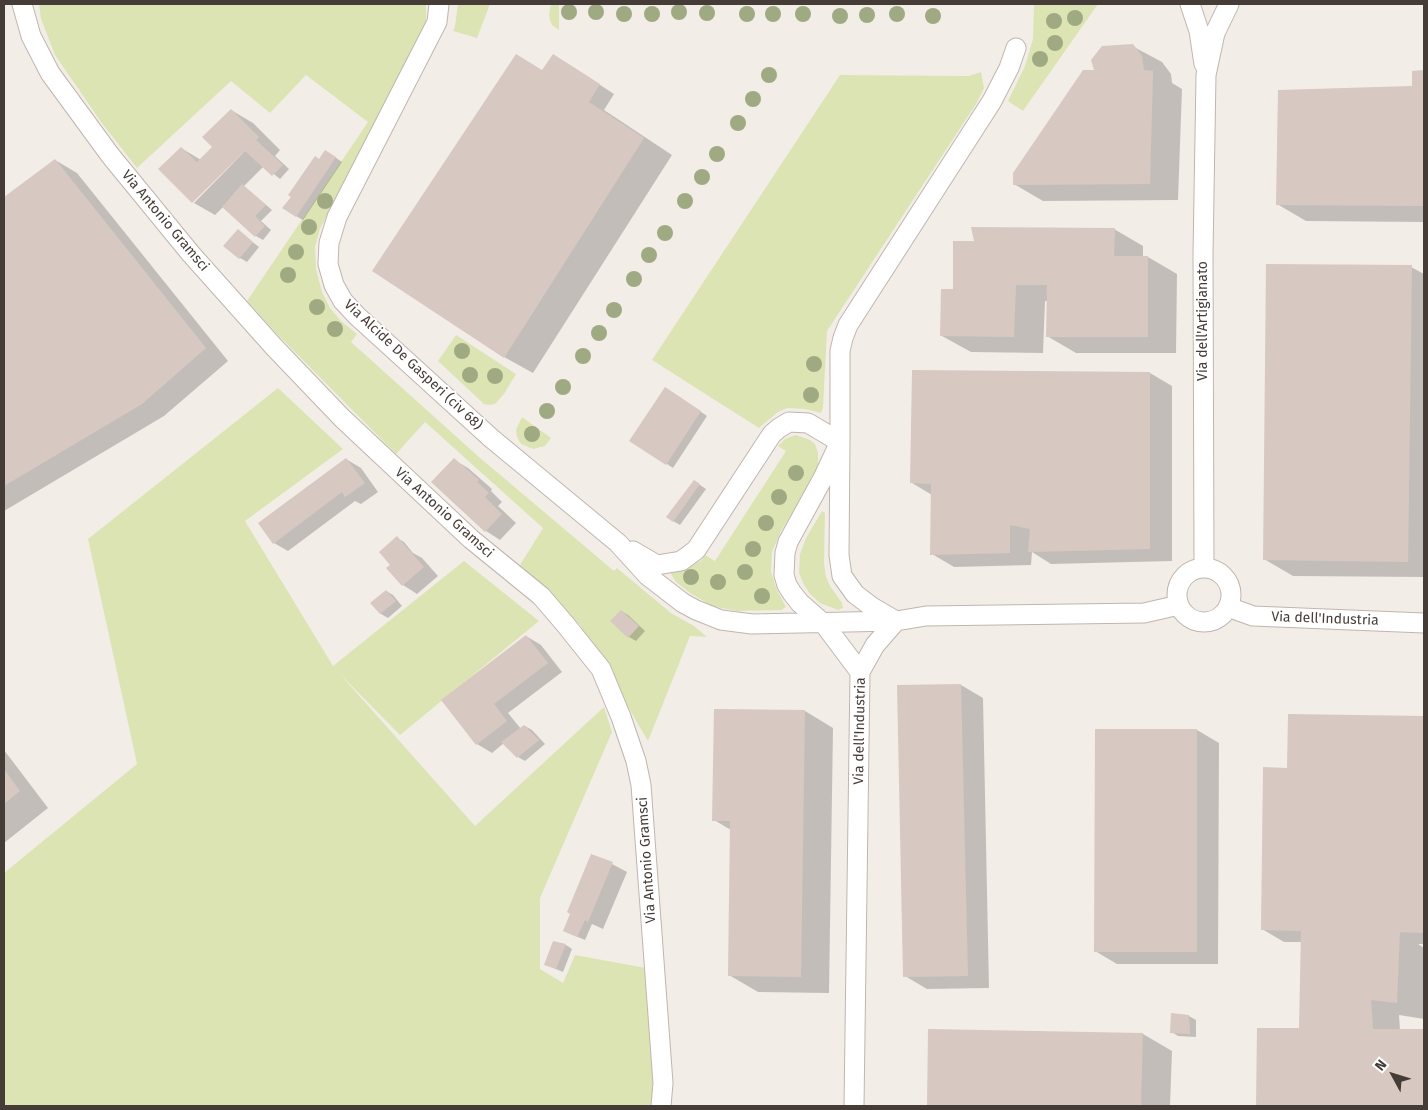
<!DOCTYPE html>
<style>
body{margin:0}
#map{position:relative;width:1428px;height:1110px;overflow:hidden;background:#f3ede8;font-family:"Fira Sans",sans-serif}
canvas{display:block}
.frame{position:absolute;inset:0;border:5px solid #463c37;pointer-events:none}
.north{position:absolute;left:1368px;top:1050px;width:50px;height:50px;-webkit-text-stroke:4px #fff;paint-order:stroke;rotate:309deg;font-size:14px;font-weight:700;line-height:20px;text-align:center;color:#463c37}
.north::after{content:'';display:block;margin:auto;width:18px;height:22px;background:#463c37;clip-path:polygon(50% 0,100% 100%,50% 72%,0 100%)}
</style>
<div id="map">
<canvas width="1428" height="1110"></canvas>
<div class="frame"></div>
<div class="north">N</div>
</div>
<script>
const g = document.querySelector('canvas').getContext('2d');
g.lineJoin = 'round';
function fillPath(path, color) {
  g.fillStyle = color;
  g.fill(path, 'evenodd');
}
function toPath(rows) {
  const path = new Path2D();
  for (const r of rows) {
    if (r.length === 3) {
      path.moveTo(r[0] + r[2], r[1]);
      path.arc(r[0], r[1], r[2], 0, 2 * Math.PI);
      continue;
    }
    path.moveTo(r[0], r[1]);
    for (let i = 2; i < r.length; i += 2) path.lineTo(r[i], r[i + 1]);
  }
  return path;
}
function strokePath(path, color, width, dash) {
  g.strokeStyle = color;
  g.lineWidth = width;
  g.lineCap = dash ? 'butt' : 'round';
  g.setLineDash(dash || []);
  g.stroke(path);
}
function write(font, color, halo, rows, align = 'center') {
  g.font = font + ' "Fira Sans",sans-serif';
  g.lineWidth = 4;
  g.setLineDash([]);
  g.textBaseline = 'middle';
  g.strokeStyle = halo;
  g.fillStyle = color;
  for (const [text, x, y, turn = 0] of rows) {
    g.save();
    g.translate(x, y);
    g.rotate((+turn || 0) * Math.PI / 180);
    g.textAlign = isNaN(turn) ? turn : align;
    if (halo) g.strokeText(text, 0, 0);
    g.fillText(text, 0, 0);
    g.restore();
  }
}
fillPath(toPath([
 [39,4,426,4,426,24,320,229,315,247,316,269,322,292,330,308,341,321,357,334,351,342,479,457,614,571,617,568,671,613,694,626,707,637,690,636,648,741,580,625,520,565,543,528,425,422,396,454,276,333,247,301,368,122,306,75,270,113,231,81,137,168,101,122,55,55,41,19],
 [458,4,490,4,477,38,453,31,455,26],
 [551,4,559,4,559,30,552,25,550,20,549,14],
 [1034,4,1098,4,1023,111,1008,101,1025,66,1033,39],
 [981,72,984,88,976,104,827,331,823,408,821,413,805,409,787,408,778,412,759,428,652,360,840,75,969,76],
 [456,335,516,374,504,394,495,404,490,405,484,404,438,361],
 [278,388,343,449,245,521,333,666,464,561,539,621,400,735,339,673,475,826,604,707,612,732,540,898,540,969,563,983,575,955,646,968,654,1088,652,1106,4,1106,4,873,137,764,88,539],
 [522,417,551,438,545,446,533,449,521,444,517,437,516,430],
 [796,435,810,440,815,444,818,453,818,465,811,484,781,531,772,552,771,572,777,590,786,607,781,610,736,611,712,606,690,593,676,582,671,574,672,572,686,569,702,560,705,555,715,561,786,451,778,446,785,439],
 [822,511,825,513,824,563,826,577,830,586,842,603,843,608,838,610,820,603,810,594,804,585,799,573,800,554,806,538]
]), '#dde4b4');
fillPath(toPath([
 [1132,46,1162,62,1171,74,1172,83,1182,89,1178,200,1043,201,1014,184,1096,72],
 [568,64,614,94,604,110,672,155,533,373,504,357,543,71],
 [1424,71,1424,222,1306,221,1277,204,1413,88,1413,72],
 [231,110,253,123,280,150,275,156,289,169,280,179,264,166,244,186,272,210,261,221,271,230,263,240,256,236,224,206,215,215,194,203,251,145,192,202,181,148,201,160,214,147],
 [332,155,342,162,303,220,296,216,320,160],
 [55,160,77,173,228,361,164,416,4,511,4,199],
 [1114,229,1143,246,1143,257,1148,257,1177,274,1176,353,1076,353,1047,336,1048,301,1045,301,1043,353,971,352,942,336,954,290,976,243],
 [238,231,259,247,247,262,240,258],
 [1411,267,1424,274,1424,577,1293,576,1264,559],
 [1150,373,1172,386,1172,561,1051,564,1032,552,1031,565,954,567,932,554,932,495,912,483],
 [672,392,707,416,673,468,667,464],
 [346,459,361,468,378,492,361,504,355,501,288,551,274,543],
 [454,460,468,468,492,489,491,491,502,502,498,506,516,523,500,540,486,531],
 [694,481,706,489,680,525,673,521],
 [397,538,404,542,413,553,422,558,438,576,417,594,403,585,387,568,392,564],
 [386,591,393,595,402,606,388,618,381,614,372,604],
 [621,611,628,615,645,631,636,641,629,637,612,621],
 [526,636,541,645,562,672,508,713,521,729,525,726,532,730,545,744,525,761,518,757,504,743,492,753,477,744,443,700],
 [961,685,983,698,989,988,927,989,905,976],
 [805,711,833,728,829,993,758,992,729,975,731,830,714,820],
 [1290,715,1424,717,1424,944,1418,944,1424,948,1424,1019,1399,1015,1400,1030,1424,1030,1424,1106,1257,1106,1258,1029,1304,1030,1302,942,1284,942,1262,929,1288,769],
 [1197,730,1219,743,1218,964,1117,964,1095,951],
 [4,750,48,808,4,843],
 [592,855,612,864,627,872,603,929,592,924,585,940,564,931],
 [566,945,572,949,563,972,546,965],
 [1189,1016,1196,1020,1196,1037,1178,1036,1172,1032],
 [929,1030,1143,1034,1172,1051,1170,1106,928,1106]
]), '#0003');
fillPath(toPath([
 [1133,44,1142,56,1144,70,1153,71,1150,184,1013,185,1013,173,1083,70,1094,70,1091,60,1102,46],
 [516,54,542,70,553,54,600,84,589,102,644,138,504,358,372,271],
 [1424,70,1424,206,1276,205,1278,90,1412,86,1412,71],
 [231,109,259,137,256,140,283,165,272,176,245,151,192,203,158,169,181,147,197,162,212,147,202,137],
 [325,150,336,157,296,217,282,208,291,197,288,195,315,156,319,159],
 [55,159,206,348,142,404,4,486,4,197],
 [242,184,266,205,255,216,265,226,255,237,222,207],
 [971,227,1115,228,1114,256,1148,256,1148,337,1046,337,1047,285,1016,285,1014,337,940,336,941,289,953,289,953,241,974,241],
 [238,229,253,242,239,259,223,246],
 [1266,264,1412,265,1408,562,1263,560],
 [912,370,1150,372,1150,549,1028,552,1030,529,1010,525,1010,553,930,555,931,484,910,483],
 [665,387,701,411,666,465,629,441],
 [346,458,365,483,345,497,342,492,273,544,258,523],
 [454,458,479,480,477,482,489,493,485,497,502,514,485,532,431,482],
 [694,480,700,484,673,522,666,517],
 [397,536,424,567,402,586,386,568,390,565,379,552],
 [386,590,396,601,380,614,370,603],
 [621,610,639,626,628,638,610,621],
 [526,635,548,663,494,704,507,721,476,745,441,700],
 [961,684,968,976,903,977,897,685],
 [714,709,805,710,801,977,728,976,730,821,712,821],
 [1288,714,1424,716,1424,933,1400,932,1397,1003,1371,1000,1373,1029,1424,1029,1424,1106,1256,1106,1257,1028,1299,1028,1301,931,1261,930,1263,767,1287,768],
 [524,725,539,740,517,758,501,742],
 [1095,729,1197,729,1197,952,1094,952],
 [4,769,20,791,4,804],
 [591,854,613,862,588,922,585,920,577,937,563,931,570,914,567,912],
 [553,941,566,944,556,969,544,965],
 [1171,1013,1189,1015,1190,1034,1170,1033],
 [928,1029,1143,1033,1141,1106,927,1106]
]), '#d7c8c1');
const street = toPath([
 [22,4,31,36,50,73,110,155,191,254,274,347,342,418,471,539,541,596,565,624,601,669,621,717,636,761,641,785,663,1083,661,1106],
 [439,4,437,22,337,217,329,243,328,264,334,285,343,301,357,316,491,438,618,543,648,576,683,603,696,610,721,620,752,624,896,621,926,616,1144,613,1179,605],
 [1190,4,1199,31,1204,64],
 [840,442,840,351,843,338,848,325,992,101,1009,68,1016,48],
 [633,551,657,565,681,561,696,550,772,434,779,428,789,422,808,423,840,442],
 [1204,595,27],
 [1204,568,1203,254,1206,75,1215,33,1229,4],
 [1228,607,1253,616,1424,623],
 [860,672,824,624,800,603,792,593,787,585,784,575,785,553,788,542,823,478,840,442,839,555,842,576,855,594,872,607,896,621],
 [854,1106,860,672,875,645,896,621]
]);
strokePath(street, '#c1b5ae', 21);
strokePath(street, '#fff', 19);
g.fillStyle = '#a0aa82';
for (const [x, y] of [
 [569,12],
 [596,12],
 [679,12],
 [707,13],
 [624,14],
 [652,14],
 [747,14],
 [773,14],
 [803,14],
 [897,14],
 [867,15],
 [840,16],
 [933,16],
 [1075,18],
 [1054,21],
 [1055,43],
 [1040,59],
 [769,75],
 [753,99],
 [738,123],
 [717,154],
 [702,177],
 [325,201],
 [685,201],
 [309,227],
 [665,233],
 [296,252],
 [649,255],
 [288,275],
 [634,279],
 [317,307],
 [614,310],
 [335,329],
 [599,333],
 [462,351],
 [583,356],
 [814,364],
 [470,375],
 [495,376],
 [563,387],
 [811,395],
 [547,411],
 [532,434],
 [796,473],
 [779,497],
 [766,523],
 [753,549],
 [745,572],
 [691,577],
 [718,582],
 [762,596]
]) {
  g.beginPath();
  g.arc(x, y, 8, 0, 2 * Math.PI);
  g.fill();
}
write('14px', '#463c37', '#fff', [
 ["Via Antonio Gramsci",165,221,50],
 ["Via dell'Artigianato",1203,321,-90],
 ["Via Alcide De Gasperi (civ 68)",413,365,43],
 ["Via Antonio Gramsci",444,513,42],
 ["Via dell'Industria",1325,619,2],
 ["Via dell'Industria",860,731,-89],
 ["Via Antonio Gramsci",647,860,-94]
]);
</script>
